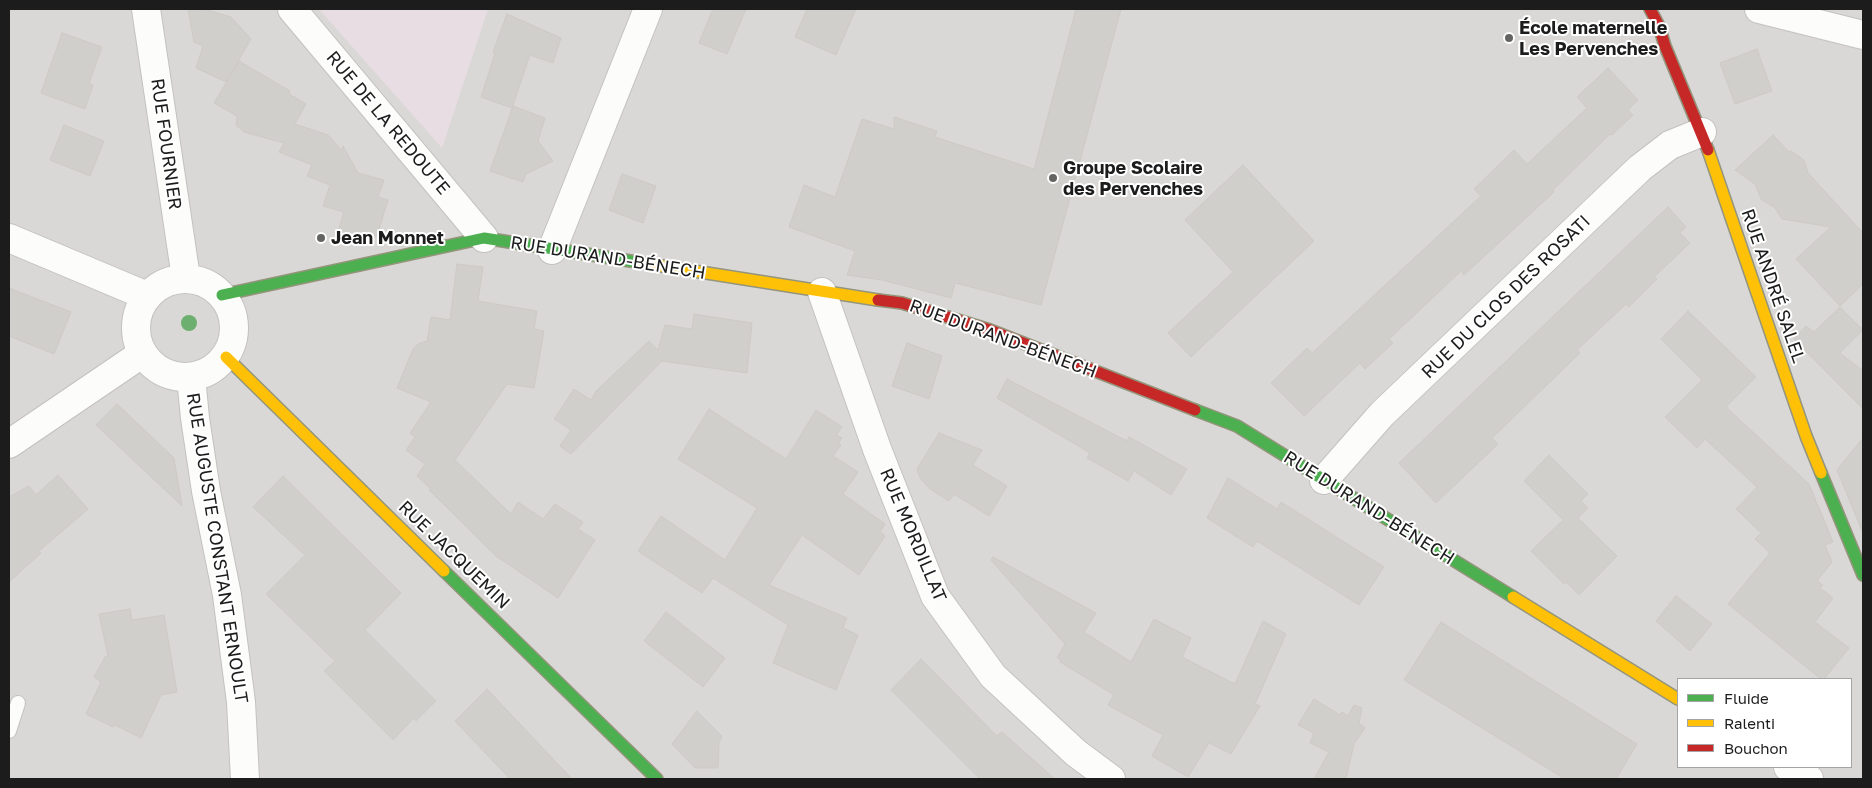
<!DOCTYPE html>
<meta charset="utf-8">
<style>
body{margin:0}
#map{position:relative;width:1872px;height:788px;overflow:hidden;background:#ebe9e4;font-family:"Golos Text",sans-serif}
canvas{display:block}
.frame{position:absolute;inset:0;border:10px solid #1c1c1c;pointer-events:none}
.legend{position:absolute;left:1677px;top:678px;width:175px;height:90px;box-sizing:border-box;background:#fff;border:1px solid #a4a4a4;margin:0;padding:6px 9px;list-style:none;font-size:15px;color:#1c1c1c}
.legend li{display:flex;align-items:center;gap:10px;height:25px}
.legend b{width:25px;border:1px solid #a4a4a4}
</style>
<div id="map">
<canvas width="1872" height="788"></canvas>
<div class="frame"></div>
<ul class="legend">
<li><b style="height:6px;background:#4caf50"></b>Fluide</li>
<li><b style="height:6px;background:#ffc107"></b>Ralenti</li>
<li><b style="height:6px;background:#c62828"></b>Bouchon</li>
</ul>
</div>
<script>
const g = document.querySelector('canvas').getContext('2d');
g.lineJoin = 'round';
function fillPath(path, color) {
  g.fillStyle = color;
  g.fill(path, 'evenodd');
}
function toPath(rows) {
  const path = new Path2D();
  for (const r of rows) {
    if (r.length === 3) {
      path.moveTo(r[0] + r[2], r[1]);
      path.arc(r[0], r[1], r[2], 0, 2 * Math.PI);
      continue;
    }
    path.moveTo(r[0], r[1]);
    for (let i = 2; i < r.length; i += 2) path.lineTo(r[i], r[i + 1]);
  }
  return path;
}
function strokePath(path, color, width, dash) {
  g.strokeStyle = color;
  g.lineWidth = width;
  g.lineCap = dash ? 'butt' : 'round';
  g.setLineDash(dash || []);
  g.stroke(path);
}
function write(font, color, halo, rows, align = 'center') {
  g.font = font + ' "Golos Text",sans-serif';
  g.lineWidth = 4;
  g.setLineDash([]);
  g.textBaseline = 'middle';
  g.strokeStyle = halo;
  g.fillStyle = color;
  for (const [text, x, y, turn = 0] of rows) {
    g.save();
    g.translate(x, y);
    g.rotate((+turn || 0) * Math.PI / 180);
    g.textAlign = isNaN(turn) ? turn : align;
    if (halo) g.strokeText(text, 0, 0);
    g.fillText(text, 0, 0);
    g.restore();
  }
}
fillPath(toPath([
 [9,9,1863,9,1863,779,9,779],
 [1678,679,1851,679,1851,767,1678,767]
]), '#dad8d6');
fillPath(toPath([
 [319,9,488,9,442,148]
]), '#e9dde4');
const building = toPath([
 [188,9,204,9,231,17,251,39,226,82,196,68,203,46,194,42,188,9],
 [713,9,746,9,727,54,699,43,713,9],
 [807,9,856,9,836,55,795,37,807,9],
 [1076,9,1121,9,1041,305,955,283,951,298,882,280,847,275,855,251,789,227,804,185,835,197,862,119,894,129,894,117,937,131,935,137,1034,169,1076,9],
 [507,14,561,38,553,63,530,55,512,108,481,97,495,53,493,52,507,14],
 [62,33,102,47,89,83,93,85,85,109,41,93,62,33],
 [1757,49,1772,91,1735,104,1720,63,1757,49],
 [239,61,290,91,289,94,306,104,295,124,328,135,342,151,343,146,358,173,384,180,378,197,388,200,377,236,334,244,344,212,323,206,330,185,307,176,312,165,279,152,284,143,244,132,236,125,237,116,214,103,239,61],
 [1608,68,1638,100,1628,110,1633,115,1612,135,1610,134,1553,190,1554,192,1464,275,1461,271,1389,339,1393,343,1365,369,1360,363,1304,416,1271,383,1307,348,1312,353,1481,196,1474,189,1514,150,1527,164,1587,108,1577,97,1608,68],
 [513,106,545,118,538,141,553,161,526,174,523,182,490,171,513,106],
 [64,125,104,141,90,176,50,160,64,125],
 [1773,135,1789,152,1791,151,1804,160,1808,173,1863,233,1863,284,1840,306,1796,259,1831,227,1782,219,1775,208,1761,199,1755,184,1735,170,1773,135],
 [1243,165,1314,241,1191,357,1168,333,1233,272,1185,220,1243,165],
 [622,174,656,186,643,223,609,210,622,174],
 [1668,207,1686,227,1680,233,1690,243,1654,277,1657,279,1629,307,1626,304,1577,350,1580,353,1492,438,1498,444,1436,503,1399,463,1668,207],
 [457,264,483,267,478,301,537,311,534,329,544,331,534,388,507,384,455,460,511,514,518,502,543,519,555,504,583,522,578,529,595,540,558,598,496,556,429,490,431,489,417,476,425,464,406,450,415,437,410,433,431,402,397,388,413,349,418,344,427,341,431,317,450,320,457,264],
 [9,288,71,312,54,354,9,336,9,288],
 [1840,307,1863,330,1840,353,1863,371,1863,409,1794,339,1806,326,1814,332,1840,307],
 [1688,311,1756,377,1726,407,1809,484,1833,542,1825,545,1832,562,1817,581,1823,585,1820,588,1833,598,1815,622,1849,648,1824,679,1821,679,1728,604,1770,553,1755,539,1761,533,1736,509,1757,487,1705,439,1697,448,1665,417,1702,380,1661,339,1688,311],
 [694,314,752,323,747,373,662,361,571,454,560,446,571,430,554,419,574,389,591,400,596,391,649,341,658,350,665,325,692,329,694,314],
 [907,343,942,356,929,399,892,386,907,343],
 [1007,379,1127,441,1129,437,1187,469,1171,495,1134,471,1128,481,1087,458,1090,453,997,398,1007,379],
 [117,404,174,458,182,506,96,425,117,404],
 [709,409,786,459,816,410,842,427,836,435,842,438,838,443,841,445,833,456,858,472,843,494,885,524,880,532,885,536,859,575,802,535,769,585,847,618,843,628,858,635,836,690,773,663,788,625,713,578,702,593,638,551,661,516,725,560,757,508,678,459,709,409],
 [939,433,982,450,973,465,1007,486,989,516,954,494,949,501,930,489,920,478,917,469,939,433],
 [1863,438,1863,530,1862,531,1837,470,1863,438],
 [1549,455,1588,494,1581,501,1588,508,1578,518,1617,556,1579,595,1566,582,1564,584,1531,551,1563,520,1524,481,1549,455],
 [58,475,88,509,39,551,41,553,9,582,9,497,29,486,36,495,58,475],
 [283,476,401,593,365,630,436,701,416,721,414,718,393,740,324,671,335,661,266,594,305,555,253,507,283,476],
 [1228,478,1277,509,1281,502,1384,567,1359,605,1257,541,1253,547,1207,518,1228,478],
 [993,557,1096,613,1084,632,1131,662,1154,619,1191,638,1182,657,1235,684,1263,621,1286,634,1255,704,1260,706,1231,754,1209,743,1188,777,1152,756,1163,735,1108,705,1114,695,1060,662,1061,660,1057,658,1065,644,991,560,993,557],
 [1676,596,1712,624,1690,651,1656,621,1676,596],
 [130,609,132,620,164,615,177,692,161,695,141,738,115,725,113,727,86,714,101,682,94,677,105,657,108,656,99,614,130,609],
 [666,612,725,658,703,687,644,641,666,612],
 [1441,622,1637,744,1616,779,1565,779,1404,680,1441,622],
 [921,659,997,736,1002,732,1055,779,980,779,891,690,921,659],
 [487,689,572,779,510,779,455,721,487,689],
 [1314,699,1340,715,1342,712,1348,716,1354,705,1362,708,1359,723,1365,728,1354,744,1346,779,1314,779,1329,752,1310,743,1314,733,1298,725,1314,699],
 [697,711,722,736,719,743,718,768,695,768,672,744,697,711]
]);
fillPath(building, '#d1cfcb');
strokePath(building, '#cecac6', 1);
const lane = toPath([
 [9,731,18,703]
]);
const street = toPath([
 [146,9,186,278],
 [292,9,484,238],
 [1759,9,1863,35],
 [9,238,147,296],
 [552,250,648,9],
 [185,328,49],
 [822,292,877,449,935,596,993,676,1076,753,1111,779],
 [191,377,195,418,206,491,227,595,241,702,245,779],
 [9,444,143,353],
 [1324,480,1382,414,1640,168,1670,145,1702,132],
 [1788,767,1809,779]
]);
const fast = toPath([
 [222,295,484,238,643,263],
 [1195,410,1237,426,1513,597],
 [1821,473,1863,575],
 [444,571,657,779]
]);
const slow = toPath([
 [1708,150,1806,436,1821,473],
 [643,263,878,300],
 [226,357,444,571],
 [1513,597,1678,699]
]);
const jam = toPath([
 [1650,9,1659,26,1665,46,1708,150],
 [878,300,902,303,990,330,1195,410]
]);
strokePath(lane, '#c3c2c0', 16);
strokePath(street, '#c3c2c0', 30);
strokePath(fast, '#94957c', 14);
strokePath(slow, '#94957c', 14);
strokePath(jam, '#94957c', 14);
strokePath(lane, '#fcfcfb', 14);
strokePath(street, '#fcfcfb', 28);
strokePath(fast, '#4caf50', 11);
strokePath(slow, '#ffc107', 11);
strokePath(jam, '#c62828', 11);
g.fillStyle = '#6daf6e';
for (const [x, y] of [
 [189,323]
]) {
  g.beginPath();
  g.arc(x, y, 8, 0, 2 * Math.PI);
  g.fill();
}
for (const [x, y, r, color] of [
 [1509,38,5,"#646462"],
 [1053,178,5,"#646462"],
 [321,238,5,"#646462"]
]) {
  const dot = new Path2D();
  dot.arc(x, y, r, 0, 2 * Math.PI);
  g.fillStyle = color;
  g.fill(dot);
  strokePath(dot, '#fff', 2);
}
write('bold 18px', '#1c1c1c', '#fff', [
 ["École maternelle",1519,28],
 ["Les Pervenches",1519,49],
 ["Groupe Scolaire",1063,168],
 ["des Pervenches",1063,189],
 ["Jean Monnet",331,238]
], 'left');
write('18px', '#1c1c1c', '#fff', [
 ["RUE DE LA REDOUTE",388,123,50],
 ["RUE FOURNIER",166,144,82],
 ["RUE DURAND-BÉNECH",608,258,9],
 ["RUE ANDRÉ SALEL",1773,286,71],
 ["RUE DU CLOS DES ROSATI",1506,297,-44],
 ["RUE DURAND-BÉNECH",1003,339,20],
 ["RUE DURAND-BÉNECH",1369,508,32],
 ["RUE MORDILLAT",913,535,67],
 ["RUE AUGUSTE CONSTANT ERNOULT",217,548,81],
 ["RUE JACQUEMIN",454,555,44]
]);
</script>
